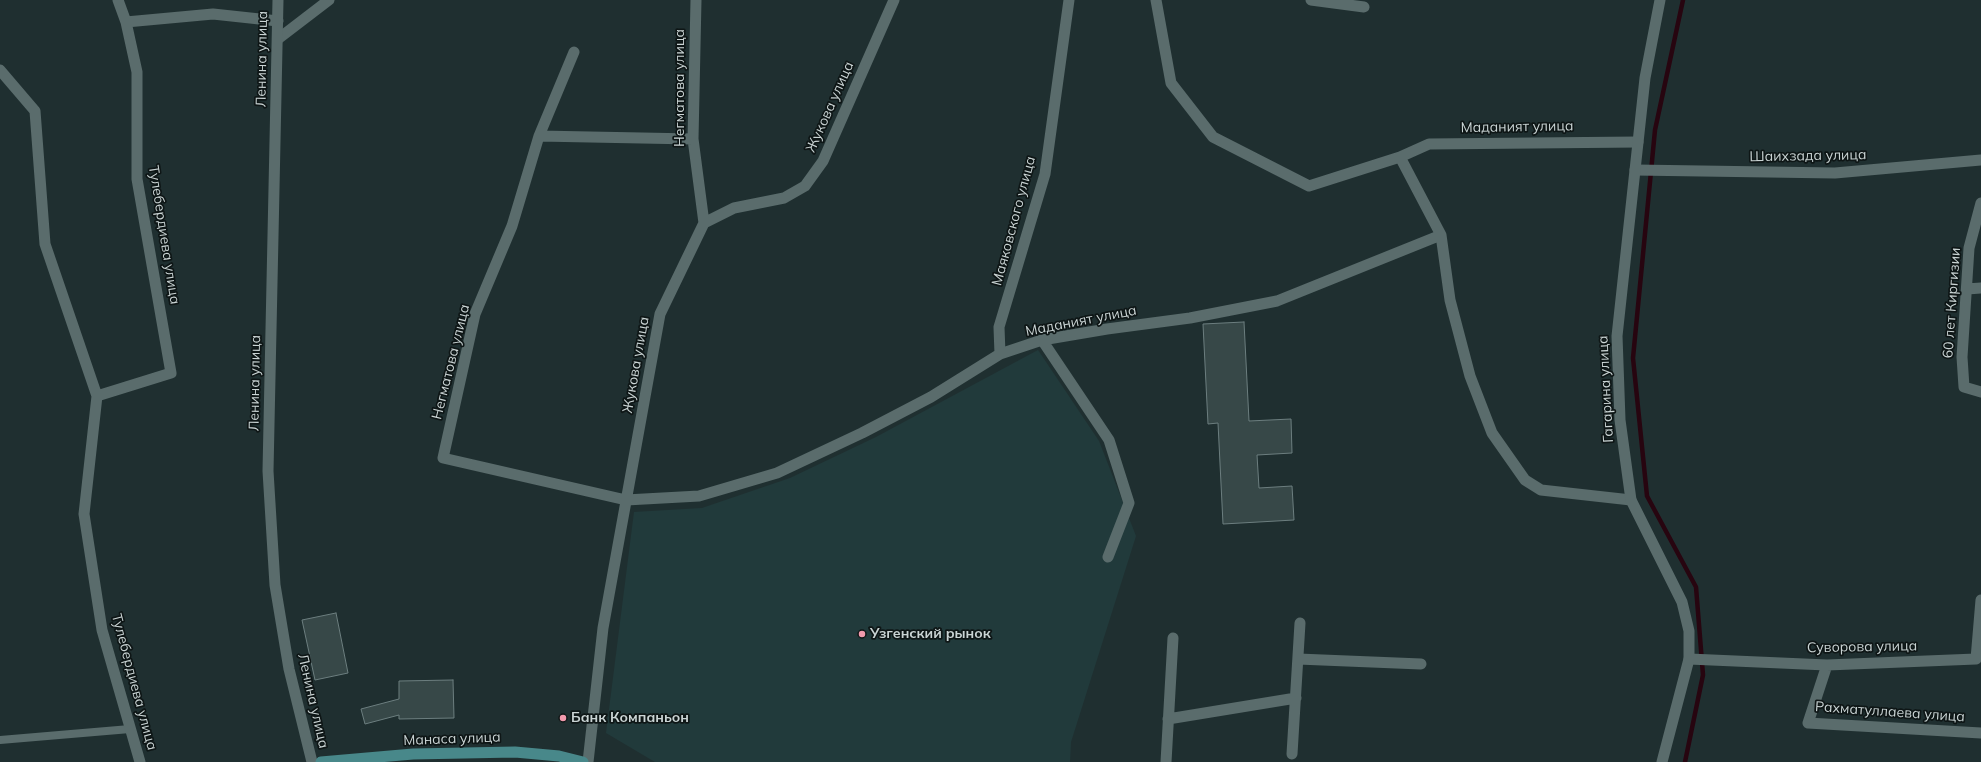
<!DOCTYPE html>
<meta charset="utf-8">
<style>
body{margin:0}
canvas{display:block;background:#1f2f30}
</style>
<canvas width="1981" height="762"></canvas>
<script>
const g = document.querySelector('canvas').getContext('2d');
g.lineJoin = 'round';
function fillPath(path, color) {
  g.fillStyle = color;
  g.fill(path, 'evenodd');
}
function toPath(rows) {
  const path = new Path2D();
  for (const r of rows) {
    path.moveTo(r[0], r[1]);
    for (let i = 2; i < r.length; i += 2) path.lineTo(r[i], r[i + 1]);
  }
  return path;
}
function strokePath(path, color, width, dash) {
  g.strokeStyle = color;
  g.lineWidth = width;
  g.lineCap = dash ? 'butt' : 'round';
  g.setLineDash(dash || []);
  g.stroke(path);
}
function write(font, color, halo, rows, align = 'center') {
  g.font = font + ' Mulish,sans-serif';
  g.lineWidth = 3.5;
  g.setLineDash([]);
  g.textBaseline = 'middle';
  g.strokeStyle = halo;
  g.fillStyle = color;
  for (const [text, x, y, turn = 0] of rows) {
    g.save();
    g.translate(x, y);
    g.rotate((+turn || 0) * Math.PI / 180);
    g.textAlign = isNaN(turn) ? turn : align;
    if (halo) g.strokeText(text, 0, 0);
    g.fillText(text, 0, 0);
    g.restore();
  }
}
fillPath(toPath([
 [1038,350,1099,441,1136,536,1071,742,1070,762,655,762,606,733,634,512,702,508,790,478,876,437]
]), '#213a3b');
strokePath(toPath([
 [1683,0,1655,130,1633,358,1647,496,1696,587,1703,675,1685,762]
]), '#270510', 4.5);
const building = toPath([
 [1244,322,1249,421,1291,419,1292,453,1257,455,1259,488,1292,486,1294,520,1223,524,1218,423,1208,424,1203,324,1244,322],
 [336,613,348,673,315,680,302,620,336,613],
 [453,680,454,718,399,719,399,715,365,724,361,709,399,699,399,681,453,680]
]);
fillPath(building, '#374848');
strokePath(building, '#6c7e7f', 1);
strokePath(toPath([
 [0,740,130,729]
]), '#5a6c6c', 8);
strokePath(toPath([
 [696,0,693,139,704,223],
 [1156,0,1171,83,1213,137,1309,186,1400,157,1429,144,1638,142],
 [1311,0,1364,7],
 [126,22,213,14,278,21],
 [278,39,329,0],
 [574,52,539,136,512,226,475,314,443,458,626,500,699,496,777,473,862,433,931,397,1000,354,1042,340,1107,329,1190,318,1277,301,1441,235],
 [0,70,35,111,45,244,97,396,84,514,102,630,140,762],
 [539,136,693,139],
 [1400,157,1441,235,1450,300,1470,376,1492,433,1525,480,1541,490,1631,500],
 [1635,170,1835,173,1981,160],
 [1981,203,1969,248,1962,357,1964,387,1981,392],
 [1967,289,1981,288],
 [1042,340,1109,440,1129,503,1108,557],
 [1000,354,999,327,1045,174,1069,0],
 [97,396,171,373,137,179,137,72,126,22,118,0],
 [1298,659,1421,664],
 [1689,659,1827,665,1976,659,1981,600],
 [1827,665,1808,723,1981,733],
 [1168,719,1296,698],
 [1292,754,1300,623],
 [588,762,603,628,660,314,704,223,734,208,784,198,805,186,823,161,894,0],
 [1166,762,1173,638]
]), '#5a6c6c', 11);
strokePath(toPath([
 [278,0,268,471,275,585,289,669,312,762],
 [1660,0,1645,78,1617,336,1620,420,1631,500,1682,602,1689,631,1689,659,1662,762]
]), '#5a6c6c', 11);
strokePath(toPath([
 [321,762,413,754,515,752,559,756,583,762]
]), '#48888a', 11);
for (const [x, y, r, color] of [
 [862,634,4,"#f29aad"],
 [563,718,4,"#f29aad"]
]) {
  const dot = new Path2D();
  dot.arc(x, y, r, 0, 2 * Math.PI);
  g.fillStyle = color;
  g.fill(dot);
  strokePath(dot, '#0e1616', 1.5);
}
write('14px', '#cad4d4', '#0e1616', [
 ["Ленина улица",262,59,-89],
 ["Негматова улица",680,88,-90],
 ["Жукова улица",830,107,-66],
 ["Маданият улица",1517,127,-1],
 ["Шаихзада улица",1808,156,-1],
 ["Маяковского улица",1014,221,-75],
 ["Тулебердиева улица",164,235,81],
 ["60 лет Киргизии",1952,303,-86],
 ["Маданият улица",1081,321,-11],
 ["Негматова улица",451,362,-76],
 ["Жукова улица",636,365,-80],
 ["Ленина улица",255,383,-89],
 ["Гагарина улица",1606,389,-93],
 ["Суворова улица",1862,647,-1],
 ["Тулебердиева улица",134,682,75],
 ["Ленина улица",313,701,77],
 ["Рахматуллаева улица",1890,712,4],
 ["Манаса улица",452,739,-2]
]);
write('bold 14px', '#cad4d4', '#0e1616', [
 ["Узгенский рынок",870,634],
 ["Банк Компаньон",571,718]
], 'left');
</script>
